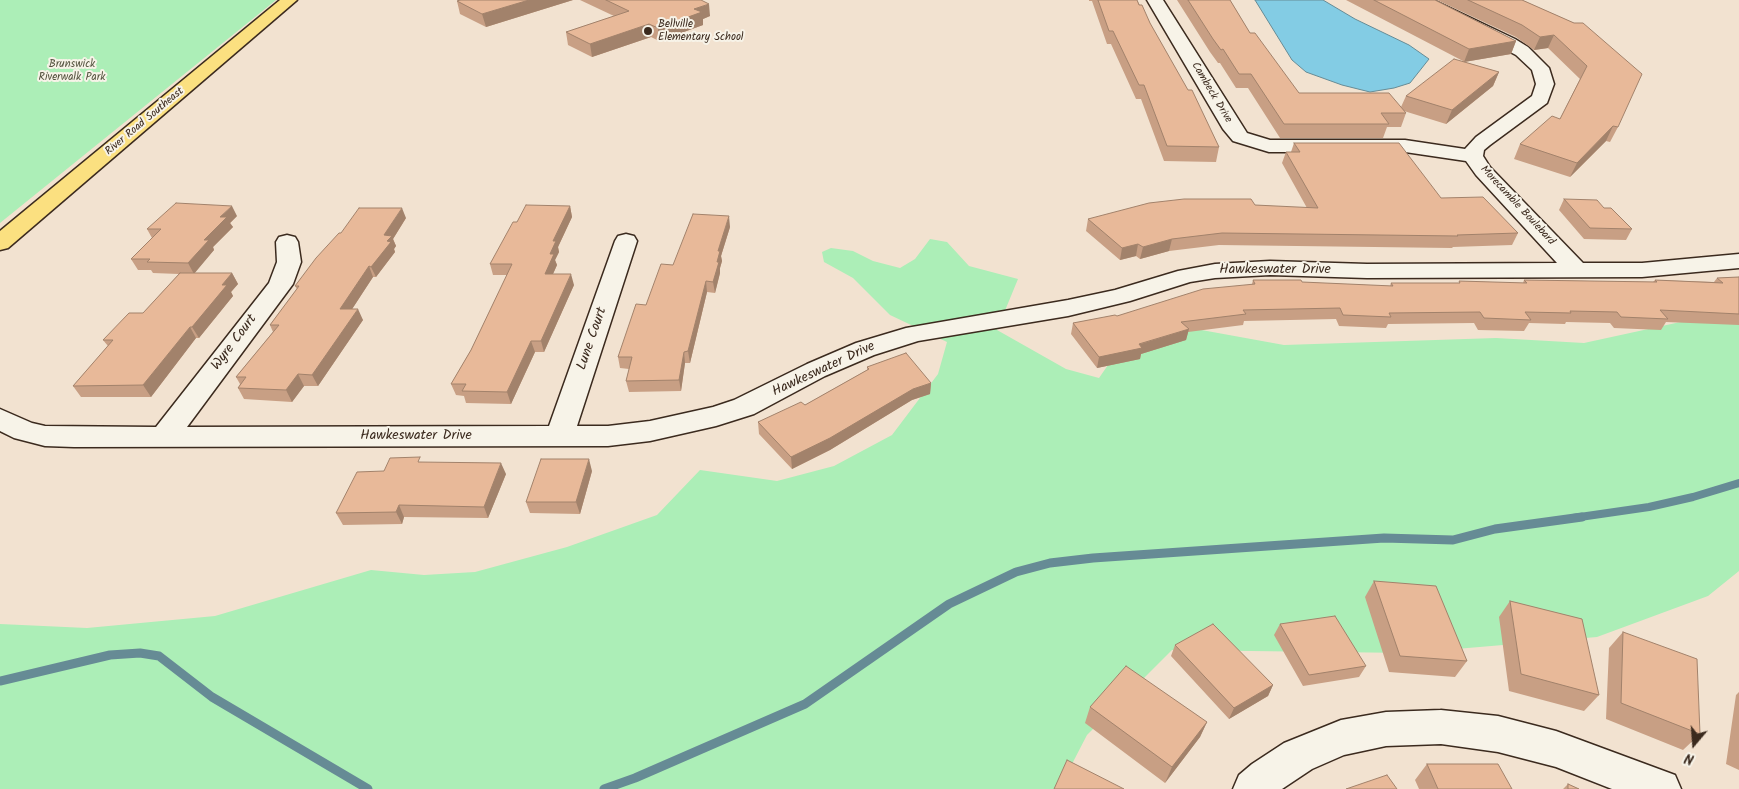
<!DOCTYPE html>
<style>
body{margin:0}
#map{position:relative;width:1739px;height:789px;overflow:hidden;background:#f2e2d0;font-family:Kalam,sans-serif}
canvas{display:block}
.north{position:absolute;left:1669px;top:719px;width:50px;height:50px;-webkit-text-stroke:4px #f7f3e8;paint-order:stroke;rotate:198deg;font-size:14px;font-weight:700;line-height:20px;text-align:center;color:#3b2a1e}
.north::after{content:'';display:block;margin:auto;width:18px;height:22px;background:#3b2a1e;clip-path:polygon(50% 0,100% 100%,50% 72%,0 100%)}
</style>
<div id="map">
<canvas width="1739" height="789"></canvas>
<div class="north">N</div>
</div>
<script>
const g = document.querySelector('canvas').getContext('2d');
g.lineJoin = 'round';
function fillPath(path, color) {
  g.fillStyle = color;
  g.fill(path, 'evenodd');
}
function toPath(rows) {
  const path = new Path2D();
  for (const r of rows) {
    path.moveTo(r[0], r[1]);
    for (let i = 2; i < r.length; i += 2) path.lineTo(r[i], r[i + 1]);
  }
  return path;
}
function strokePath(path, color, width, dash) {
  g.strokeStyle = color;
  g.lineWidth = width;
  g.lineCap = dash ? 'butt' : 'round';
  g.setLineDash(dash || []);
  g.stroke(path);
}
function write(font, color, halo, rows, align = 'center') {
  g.font = font + ' Kalam,sans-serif';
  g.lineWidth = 4;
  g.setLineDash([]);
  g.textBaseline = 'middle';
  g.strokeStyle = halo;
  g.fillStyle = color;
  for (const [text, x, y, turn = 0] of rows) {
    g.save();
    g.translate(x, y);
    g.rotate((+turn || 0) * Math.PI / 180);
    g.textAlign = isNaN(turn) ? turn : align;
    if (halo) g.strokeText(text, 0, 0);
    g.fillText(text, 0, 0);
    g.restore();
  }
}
fillPath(toPath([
 [0,0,276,0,0,223],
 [930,239,947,242,969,266,1018,279,997,330,1066,369,1099,378,1126,339,1174,325,1284,345,1496,338,1584,343,1685,321,1739,317,1739,571,1708,596,1597,637,1409,653,1172,650,1087,735,1059,789,0,789,0,624,87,628,215,616,371,570,424,575,475,572,567,547,657,515,700,470,777,481,834,466,892,435,938,374,947,342,890,315,853,278,824,262,822,252,831,248,853,251,873,261,900,268,915,259]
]), '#aceeb7');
const water = toPath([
 [1255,0,1323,0,1355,19,1409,45,1429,59,1410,83,1394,88,1370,92,1342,85,1306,72,1292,60,1255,0]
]);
fillPath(water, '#83cce4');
strokePath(water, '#668b95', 1);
strokePath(toPath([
 [1573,518,1649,507,1693,497,1739,483]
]), '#668b95', 8);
strokePath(toPath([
 [0,681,110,655,140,653,159,656,212,697,368,789],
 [604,789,635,778,805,704,949,604,1016,572,1050,563,1093,558,1384,538,1453,540,1495,529,1582,517]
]), '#668b95', 9);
const minor = toPath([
 [1147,0,1163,0,1247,133,1270,140,1405,140,1465,149,1476,137,1532,96,1536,84,1532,70,1516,55,1416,3,1413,0,1433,0,1515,39,1528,47,1549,68,1554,84,1547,103,1490,145,1484,150,1483,156,1490,167,1583,263,1642,263,1739,254,1739,268,1642,277,1367,278,1270,275,1215,278,1190,282,1130,301,1068,316,918,341,874,355,825,376,754,414,716,426,650,441,608,446,74,447,45,446,14,438,0,431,0,409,32,423,45,426,156,427,269,283,277,262,276,242,279,237,287,235,295,237,298,242,301,262,293,284,187,427,549,426,615,241,618,236,626,234,634,236,637,241,577,426,608,426,650,421,713,407,734,400,807,364,856,343,906,328,1068,300,1115,290,1178,271,1215,264,1270,261,1367,264,1557,263,1476,175,1466,161,1405,152,1269,152,1233,141,1223,129,1147,0],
 [1441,710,1498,716,1556,731,1675,775,1681,789,1612,789,1556,767,1498,752,1441,744,1386,746,1344,755,1312,769,1282,789,1233,789,1239,775,1252,764,1284,743,1341,720,1386,712,1441,710]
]);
const major = toPath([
 [280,0,297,0,8,248,0,250,0,231,280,0]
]);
strokePath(minor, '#3b2a1e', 3);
strokePath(major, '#3b2a1e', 3);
fillPath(minor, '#f7f3e8');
fillPath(major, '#fbe080');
fillPath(toPath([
 [573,0,486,27,460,14,457,1],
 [580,0,701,0,710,16,703,19,703,25,659,41,651,37,592,57,568,45,566,32,614,16],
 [1089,0,1137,0,1219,147,1216,162,1164,161,1141,99,1136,99,1111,44,1107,44,1092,1,1089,1],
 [1177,0,1230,0,1250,33,1299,93,1401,107,1406,96,1463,61,1346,0,1435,0,1516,41,1511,54,1464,62,1499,72,1493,86,1446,124,1404,111,1406,113,1401,127,1387,127,1383,138,1280,138,1248,88,1236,88,1220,63,1218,63,1210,52],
 [1437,0,1522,0,1574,23,1618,127,1610,142,1606,141,1570,177,1514,159,1520,144,1560,119,1580,79,1548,48,1534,50,1516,37],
 [1294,143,1441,198,1518,233,1512,245,1453,247,1452,248,1219,245,1169,251,1140,259,1136,256,1120,260,1086,231,1088,219,1255,205,1307,208,1282,163,1286,152,1291,152],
 [1564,199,1604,208,1632,229,1626,240,1584,239,1559,210],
 [570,206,572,217,558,247,559,252,555,260,557,265,553,274,574,285,544,352,535,352,511,404,466,403,464,396,456,395,451,384,471,350,507,275,493,275,490,264,517,222],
 [237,216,230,223,233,227,213,247,214,250,194,273,232,273,238,284,231,292,233,296,199,338,196,338,151,397,81,397,73,386,108,346,103,340,143,313,179,274,153,273,151,270,138,270,131,259,152,238,147,229],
 [406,218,393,239,396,246,394,249,395,252,376,277,373,277,352,309,363,320,318,386,304,386,292,402,244,399,238,388,240,384,236,377,273,332,270,325,297,289,295,286,341,233],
 [730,227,721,256,722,261,720,268,720,273,715,293,707,292,690,363,685,363,681,391,629,392,626,381,629,369,620,368,618,357,646,305,673,265],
 [1739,277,1739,325,1666,322,1661,330,1614,328,1610,323,1566,322,1565,324,1529,323,1524,331,1478,330,1474,323,1388,324,1386,328,1339,326,1336,319,1244,321,1243,325,1188,332,1186,340,1141,354,1140,359,1097,368,1071,334,1073,323,1117,316,1252,284,1253,280,1390,286,1391,283,1459,283,1459,281,1523,283,1524,280,1653,282,1655,280,1714,282,1717,278],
 [867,367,931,383,930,394,912,400,830,450,792,469,759,434,758,422,805,405,867,370],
 [421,462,506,474,488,518,404,517,402,524,343,525,336,513,384,471],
 [592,471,580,514,530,513,526,502],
 [1374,581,1467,661,1455,677,1389,672,1365,597],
 [1510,601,1599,695,1584,711,1509,691,1499,617],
 [1280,624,1366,666,1359,677,1303,686,1274,635],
 [1623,632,1700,734,1683,750,1606,719,1609,648],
 [1175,645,1273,685,1268,696,1229,719,1171,656],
 [1739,692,1739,770,1726,764,1736,695],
 [1090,707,1207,722,1200,737,1165,783,1085,723],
 [1427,764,1512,789,1419,789,1415,780],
 [1568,784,1579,789,1563,789]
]), '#c89f84');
fillPath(toPath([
 [529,0,573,0,486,27,482,14],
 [709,4,710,16,703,19,703,25,659,41,658,28,694,9],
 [649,24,651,37,592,57,590,44],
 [1554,35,1548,48,1534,50,1540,37],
 [1516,41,1511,54,1464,62,1469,49],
 [1499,72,1493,86,1446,124,1452,110],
 [1613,126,1606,141,1570,177,1577,163],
 [232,206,237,216,230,223,233,227,213,247,214,250,194,274,188,263,220,217],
 [570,206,572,217,558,247,559,252,555,260,557,265,548,285,545,274,553,241],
 [402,208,406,218,393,239,396,246,394,249,395,252,376,277,371,267,384,235],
 [729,216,730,227,721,256,722,261,720,268,720,273,715,293,713,282,718,251],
 [1172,239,1169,251,1140,259,1143,247],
 [1138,244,1136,256,1120,260,1122,248],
 [369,266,373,277,345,320,340,309],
 [232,273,238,284,231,292,233,296,199,338,192,327,222,285],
 [571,274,574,285,544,352,541,341],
 [706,281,707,292,690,363,688,351],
 [358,309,363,320,318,386,312,375],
 [190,327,196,338,151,397,143,385],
 [1189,329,1186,340,1141,354,1140,359,1097,368,1099,357],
 [531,341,535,352,511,404,507,392],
 [684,352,685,363,681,391,679,380],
 [298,374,304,386,292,402,286,390],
 [931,383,930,394,912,400,830,450,792,469,791,457,913,389],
 [589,459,592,471,580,514,576,502],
 [501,463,506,474,488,518,484,507],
 [399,505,404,517,402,524,396,512],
 [1273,685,1268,696,1229,719,1234,708],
 [1207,722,1200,737,1165,783,1172,767]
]), '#a2826b');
const building = toPath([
 [460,0,529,0,482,14,457,1,460,0],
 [606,0,701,0,709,4,694,9,702,12,658,28,649,24,590,44,566,32,629,11,606,0],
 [1098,0,1137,0,1139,5,1142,5,1150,23,1188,90,1192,90,1219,147,1167,146,1144,85,1139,85,1113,31,1109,31,1098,0],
 [1188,0,1230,0,1250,33,1255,33,1299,93,1389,93,1406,113,1381,113,1389,124,1284,124,1251,74,1239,74,1223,49,1221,50,1213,39,1188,0],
 [1374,0,1435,0,1516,41,1469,49,1374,0],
 [1468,0,1522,0,1574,23,1583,23,1642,74,1618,127,1613,126,1577,163,1520,144,1552,116,1560,119,1587,66,1554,35,1540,37,1522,25,1468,0],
 [1454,59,1499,72,1452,110,1406,96,1454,59],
 [1294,143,1399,143,1441,198,1483,197,1518,233,1457,235,1458,236,1222,233,1172,239,1143,247,1138,244,1122,248,1088,219,1149,203,1184,199,1251,199,1255,205,1318,208,1286,152,1300,152,1294,143],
 [1564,199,1597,200,1604,208,1611,208,1632,229,1590,228,1564,199],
 [176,203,232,206,220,217,227,217,204,240,209,240,188,263,147,262,150,259,131,259,161,229,147,229,176,203],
 [526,205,570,206,553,241,556,241,550,254,554,254,545,274,571,274,541,341,531,341,507,392,462,391,466,384,451,384,471,350,512,264,490,264,513,222,517,222,526,205],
 [359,208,402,208,384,235,392,236,387,241,391,242,371,267,369,266,340,309,358,309,312,375,298,374,286,390,238,388,246,377,236,377,279,325,270,325,299,286,295,286,316,258,339,233,341,233,359,208],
 [693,214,729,216,718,251,720,251,717,262,719,262,713,282,706,281,688,351,684,352,679,380,626,381,632,357,618,357,636,304,646,305,661,264,673,265,693,214],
 [180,273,232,273,222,285,227,285,192,327,190,327,143,385,73,386,113,340,103,340,129,313,143,313,180,273],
 [1739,277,1739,314,1660,310,1668,319,1621,317,1617,312,1570,311,1571,313,1525,312,1531,320,1484,318,1480,312,1389,313,1391,317,1343,315,1340,308,1243,310,1246,314,1181,322,1189,329,1139,344,1142,348,1099,357,1073,323,1115,315,1117,316,1203,289,1255,284,1253,280,1301,280,1302,282,1393,286,1391,283,1460,283,1459,281,1527,283,1524,280,1657,282,1655,280,1723,283,1717,278,1739,277],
 [906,353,931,383,913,389,830,438,791,457,758,422,801,402,805,405,869,369,867,367,906,353],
 [420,457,418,462,501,463,484,507,399,505,396,512,336,513,357,472,384,471,390,458,420,457],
 [541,459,589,459,576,502,526,502,541,459],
 [1374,581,1436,586,1467,661,1400,656,1374,581],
 [1510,601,1582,619,1599,695,1521,674,1510,601],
 [1335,616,1366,666,1309,675,1280,624,1335,616],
 [1213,624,1273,685,1234,708,1175,645,1213,624],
 [1623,632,1697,659,1700,734,1621,703,1623,632],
 [1126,666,1207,722,1172,767,1090,707,1126,666],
 [1067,760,1124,789,1054,789,1067,760],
 [1427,764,1498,764,1512,789,1438,789,1427,764],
 [1387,775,1397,789,1346,789,1387,775],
 [1568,784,1579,789,1568,789,1568,784]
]);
fillPath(building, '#e8b999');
strokePath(building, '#a2826b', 1);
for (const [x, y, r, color] of [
 [648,31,5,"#3b2a1e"]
]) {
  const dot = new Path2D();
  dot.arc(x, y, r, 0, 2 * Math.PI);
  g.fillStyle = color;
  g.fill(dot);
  strokePath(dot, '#f7f3e8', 2);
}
write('11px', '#3b2a1e', '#f7f3e8', [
 ["Bellville",658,25],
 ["Elementary School",658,38]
], 'left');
write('11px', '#52513d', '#f7f3e8', [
 ["Brunswick",72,65],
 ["Riverwalk Park",72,78]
]);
write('11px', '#3b2a1e', '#f7f3e8', [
 ["Cambeck Drive",1211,93,59],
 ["River Road Southeast",145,122,-40],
 ["Morecamble Boulebard",1517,206,47]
]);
write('14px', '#3b2a1e', '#f7f3e8', [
 ["Hawkeswater Drive",1275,271],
 ["Lune Court",593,339,-71],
 ["Wyre Court",235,343,-53],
 ["Hawkeswater Drive",824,370,-25],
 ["Hawkeswater Drive",416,437]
]);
</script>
